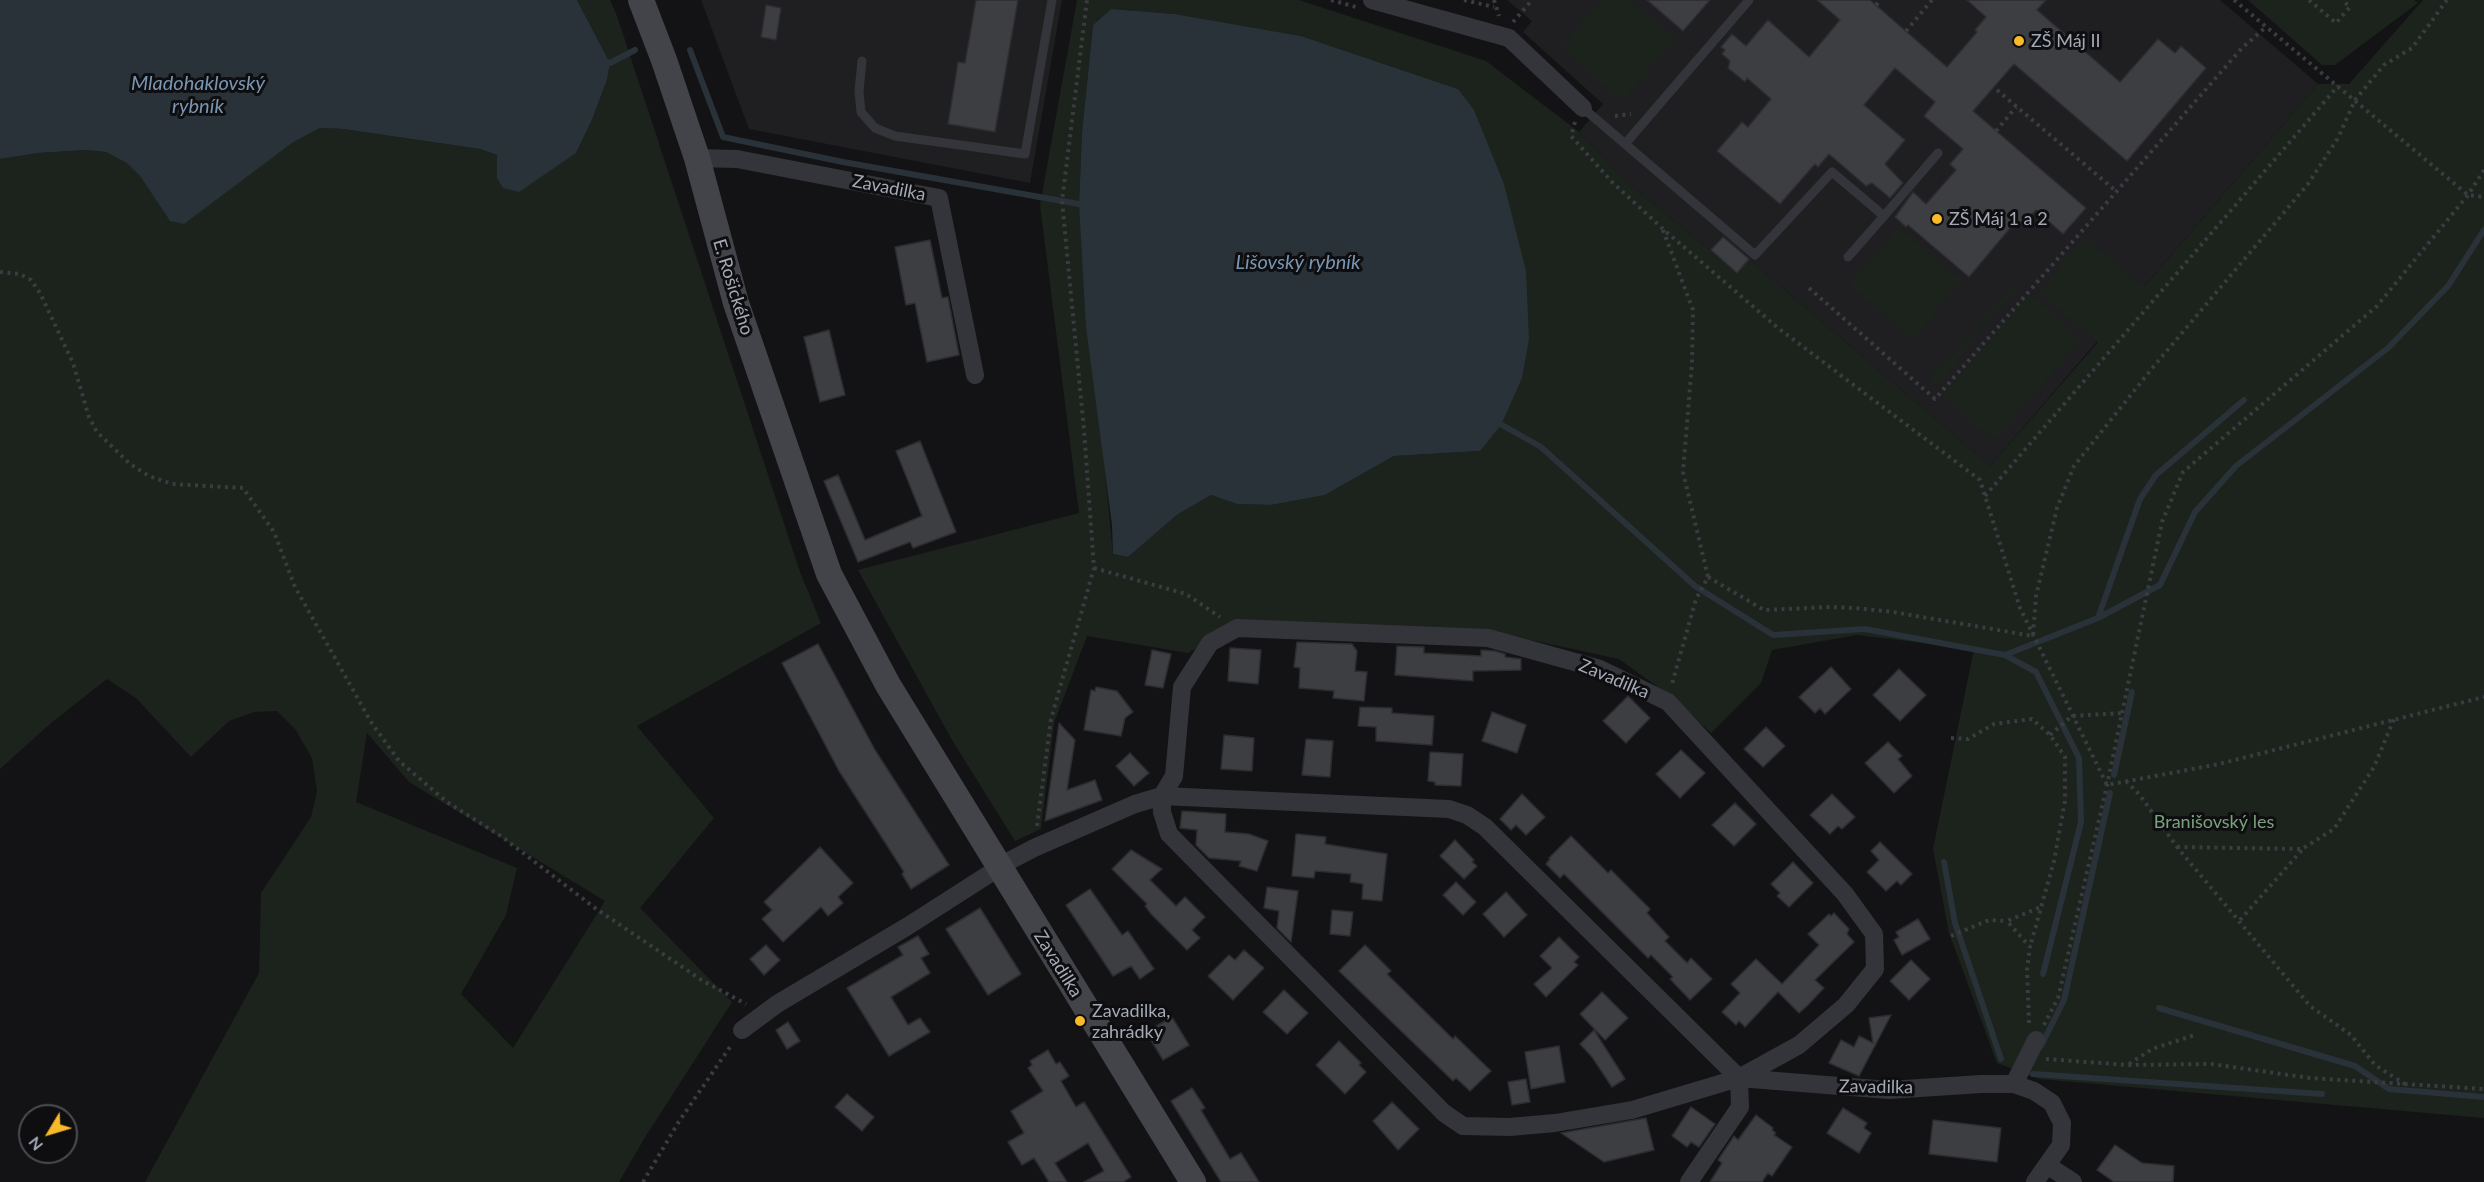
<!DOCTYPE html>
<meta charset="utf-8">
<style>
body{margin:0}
#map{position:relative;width:2484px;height:1182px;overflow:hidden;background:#131315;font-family:Lato,sans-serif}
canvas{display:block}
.north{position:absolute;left:18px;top:1104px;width:60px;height:60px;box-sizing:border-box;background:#0e0e10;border:2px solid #4a4c52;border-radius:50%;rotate:232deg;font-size:16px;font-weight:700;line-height:24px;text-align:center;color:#a4a9b6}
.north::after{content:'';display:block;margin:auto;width:21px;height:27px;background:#f9ba27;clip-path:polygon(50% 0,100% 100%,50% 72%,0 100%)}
</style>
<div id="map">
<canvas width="2484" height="1182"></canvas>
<div class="north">N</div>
</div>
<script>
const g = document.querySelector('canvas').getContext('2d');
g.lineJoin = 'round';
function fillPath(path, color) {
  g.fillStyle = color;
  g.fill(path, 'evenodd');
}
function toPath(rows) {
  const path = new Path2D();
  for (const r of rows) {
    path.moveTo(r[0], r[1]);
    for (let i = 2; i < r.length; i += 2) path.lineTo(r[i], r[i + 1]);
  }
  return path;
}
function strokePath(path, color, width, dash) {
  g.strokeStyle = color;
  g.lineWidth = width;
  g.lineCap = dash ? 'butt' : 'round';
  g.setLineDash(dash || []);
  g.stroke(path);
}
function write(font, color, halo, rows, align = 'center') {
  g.font = font + ' Lato,sans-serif';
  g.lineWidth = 6;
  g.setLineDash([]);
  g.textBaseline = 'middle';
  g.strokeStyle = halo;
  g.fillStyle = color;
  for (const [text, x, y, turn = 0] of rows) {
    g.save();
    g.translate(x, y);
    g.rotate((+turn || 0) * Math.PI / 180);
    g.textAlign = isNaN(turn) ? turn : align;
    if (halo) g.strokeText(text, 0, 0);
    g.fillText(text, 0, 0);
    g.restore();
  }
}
fillPath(toPath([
 [701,0,1062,0,1030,183,749,129],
 [1507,0,2220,0,2318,84,1990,466,1749,259,1737,273,1625,180,1579,132,1603,104,1523,32,1532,21]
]), '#1f1f22');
fillPath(toPath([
 [577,0,610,0,617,16,800,572,821,623,637,726,714,818,640,908,732,1002,644,1139,619,1182,145,1182,259,973,261,893,311,817,317,791,312,758,295,729,277,711,254,712,229,721,191,757,136,698,107,679,51,723,0,769,0,159,39,153,85,150,106,152,128,163,140,176,170,221,292,143,320,128,343,129,480,149,498,155,576,153,592,120,607,80,610,63],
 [367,733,409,782,605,901,513,1048,461,994,506,915,517,868,356,802],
 [1077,0,1299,0,1486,61,1579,132,1625,180,1737,273,1749,259,1990,466,2098,342,2039,292,2084,238,2144,287,2318,84,2349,84,2423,0,2484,0,2484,1118,2039,1079,1997,1063,1949,933,1933,849,1974,649,1857,635,1772,650,1761,683,1711,733,1669,695,1619,659,1489,631,1247,620,1188,653,1087,636,1054,723,1041,829,1015,841,952,740,858,570,1079,513,1040,205],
 [1111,9,1175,14,1301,36,1458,89,1480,451,1394,456,1325,495,1271,505,1237,504,1211,495,1177,515,1128,557,1113,554,1079,204,1082,132,1093,25],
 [1603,0,1630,0,1675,40,1622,101,1561,48],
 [2248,0,2414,0,2418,3,2335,65,2322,65],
 [1899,228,1962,281,1913,339,1850,285],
 [2018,281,2021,284,1954,361,1957,364,1937,386,1929,379,1948,356,1951,358],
 [2029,294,2081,339,1994,440,1942,396]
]), '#1b231c');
fillPath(toPath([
 [0,0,577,0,610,63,607,80,592,120,576,153,519,192,503,188,497,178,497,155,480,149,343,129,320,128,292,143,184,224,170,221,140,176,127,163,106,152,85,150,39,153,0,159],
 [1111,9,1175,14,1301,36,1458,89,1474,110,1504,184,1526,271,1529,339,1522,378,1501,425,1480,451,1394,456,1325,495,1271,505,1237,504,1211,495,1177,515,1128,557,1113,554,1112,525,1086,327,1079,204,1082,132,1093,25]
]), '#293139');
strokePath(toPath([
 [690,50,723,137,843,162,1079,204,1085,207],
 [603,60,610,63,635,50],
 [1495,421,1541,447,1695,586,1773,635,1865,629,2005,655,2098,618,2160,585,2195,512,2236,466,2388,348,2448,286,2484,230],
 [2098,618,2140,499,2156,475,2244,400],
 [2005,655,2036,672,2079,758,2081,822,2043,974],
 [2114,775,2132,692],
 [1944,862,1955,923,2001,1059],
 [2159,1008,2355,1066,2389,1089,2484,1097],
 [2041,1046,2064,1000,2110,793],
 [2033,1074,2322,1094]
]), '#293139', 6);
const building = toPath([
 [976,0,1018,0,995,132,948,124,958,62,965,63,976,0],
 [1647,0,1710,0,1683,31,1647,0],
 [1817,0,1870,0,1947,67,1977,32,1975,30,1986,17,1967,0,2046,0,2037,10,2120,82,2158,39,2175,53,2181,46,2206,68,2127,161,2014,64,1973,111,2086,208,2063,234,2036,210,2022,226,2016,221,1969,277,1908,225,1906,227,1895,217,1913,192,1926,204,1956,170,1950,164,1963,149,1924,116,1935,102,1895,68,1864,105,1905,140,1885,164,1903,183,1890,198,1872,183,1866,186,1829,154,1818,167,1815,164,1780,204,1717,151,1742,122,1748,127,1771,99,1747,78,1745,82,1728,68,1730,61,1722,54,1725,50,1721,47,1732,34,1746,46,1768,20,1809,57,1840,20,1817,0],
 [766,5,781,8,776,40,761,37,766,5],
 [1723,237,1749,259,1737,273,1711,250,1723,237],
 [930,240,942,298,948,297,959,355,927,362,915,303,906,305,895,247,930,240],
 [829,330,845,395,820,402,804,337,829,330],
 [920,441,956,532,913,548,910,542,858,562,824,481,838,475,865,540,922,516,896,451,920,441],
 [1297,642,1352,644,1357,651,1355,671,1367,672,1364,701,1333,698,1334,691,1299,688,1300,668,1294,667,1297,642],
 [818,644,875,750,949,865,911,889,902,874,904,872,839,771,782,663,818,644],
 [1397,646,1424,647,1424,653,1481,656,1481,650,1495,651,1505,654,1505,657,1521,659,1521,670,1473,671,1473,681,1395,675,1397,646],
 [1230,648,1261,650,1258,684,1228,681,1230,648],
 [1152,650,1171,654,1163,688,1145,685,1152,650],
 [1831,667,1851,689,1825,714,1820,708,1815,713,1799,697,1831,667],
 [1899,669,1926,695,1900,721,1873,695,1899,669],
 [1096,687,1117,691,1133,712,1125,718,1121,736,1084,730,1091,690,1095,691,1096,687],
 [1628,696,1650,718,1626,743,1603,721,1628,696],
 [1360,707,1392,708,1392,713,1434,716,1432,745,1376,741,1376,727,1358,726,1360,707],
 [1492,712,1526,725,1517,753,1482,741,1492,712],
 [1059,723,1075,740,1067,790,1095,780,1102,800,1045,821,1059,723],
 [1766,727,1785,746,1763,767,1744,749,1766,727],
 [1224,735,1254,738,1252,771,1221,769,1224,735],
 [1306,739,1333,741,1330,777,1302,775,1306,739],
 [1888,742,1902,756,1898,759,1912,776,1894,793,1865,763,1888,742],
 [1681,750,1705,773,1680,798,1656,774,1681,750],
 [1430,752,1463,754,1461,786,1435,785,1435,782,1428,781,1430,752],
 [1130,753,1149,773,1134,786,1116,766,1130,753],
 [1522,794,1545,817,1526,835,1516,825,1511,830,1500,819,1522,794],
 [1832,794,1855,817,1842,829,1838,826,1830,834,1810,815,1832,794],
 [1735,803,1756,824,1734,846,1712,825,1735,803],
 [1182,811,1226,814,1225,832,1249,834,1268,841,1257,871,1239,866,1241,861,1209,858,1196,845,1197,830,1180,828,1182,811],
 [1296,834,1326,837,1325,844,1387,854,1382,901,1362,899,1363,884,1350,882,1351,874,1315,871,1314,878,1292,876,1296,834],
 [1571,836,1608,873,1611,870,1650,909,1647,913,1669,937,1665,941,1687,963,1691,958,1712,979,1690,1000,1670,979,1673,977,1651,955,1648,958,1564,874,1560,878,1546,864,1550,859,1549,858,1571,836],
 [1455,840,1474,860,1472,862,1477,866,1464,879,1440,856,1455,840],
 [1880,842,1912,874,1901,885,1897,881,1886,891,1867,872,1879,860,1871,851,1880,842],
 [820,847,853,883,838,897,843,903,828,916,821,907,783,942,762,919,772,910,764,902,820,847],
 [1131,850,1162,869,1150,880,1176,906,1185,897,1205,917,1192,930,1200,938,1187,950,1152,915,1145,906,1147,904,1112,869,1131,850],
 [1793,862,1813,883,1789,907,1777,896,1780,893,1771,884,1793,862],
 [1456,882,1476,902,1463,915,1443,895,1456,882],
 [1267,887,1298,891,1291,942,1277,928,1279,911,1264,908,1267,887],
 [1090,889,1122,935,1128,931,1154,969,1140,979,1131,966,1113,976,1066,905,1090,889],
 [1506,892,1527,915,1504,937,1483,914,1506,892],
 [980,908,1021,974,988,995,946,929,980,908],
 [1332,910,1353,912,1350,936,1330,934,1332,910],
 [1834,913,1849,929,1847,934,1854,942,1815,980,1824,988,1808,1005,1799,1013,1778,992,1745,1027,1739,1021,1736,1025,1722,1012,1740,993,1731,984,1756,959,1782,984,1819,945,1808,934,1829,914,1831,916,1834,913],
 [1918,919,1930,939,1902,955,1894,940,1899,937,1896,932,1918,919],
 [918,936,929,954,921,958,930,973,891,997,908,1025,920,1018,930,1032,889,1056,847,988,903,955,898,947,918,936],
 [1559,937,1579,957,1574,962,1578,965,1546,997,1534,984,1552,968,1540,956,1559,937],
 [766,945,780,960,764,975,750,959,766,945],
 [1365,945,1391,971,1387,974,1453,1039,1455,1036,1491,1071,1470,1091,1456,1078,1453,1081,1339,971,1365,945],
 [1244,950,1264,968,1233,1000,1208,976,1229,955,1235,960,1244,950],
 [1911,960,1930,979,1909,1000,1890,981,1911,960],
 [1284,990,1308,1013,1287,1034,1263,1012,1284,990],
 [1602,992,1628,1018,1605,1040,1580,1014,1602,992],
 [1891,1015,1859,1076,1829,1063,1841,1040,1854,1047,1859,1036,1873,1043,1869,1018,1891,1015],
 [1172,1017,1189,1045,1163,1060,1146,1032,1172,1017],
 [788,1022,800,1041,787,1049,776,1030,788,1022],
 [1594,1030,1625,1079,1612,1087,1592,1057,1580,1044,1594,1030],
 [1339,1041,1361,1063,1359,1065,1366,1072,1345,1094,1316,1065,1339,1041],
 [1559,1046,1565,1082,1531,1089,1525,1052,1559,1046],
 [1048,1050,1056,1064,1060,1062,1069,1076,1061,1081,1076,1107,1084,1102,1131,1177,1123,1182,1084,1182,1104,1171,1088,1143,1055,1163,1067,1182,1049,1182,1034,1158,1022,1165,1008,1142,1024,1133,1011,1111,1043,1091,1028,1068,1032,1065,1030,1061,1048,1050],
 [1526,1079,1530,1102,1512,1105,1508,1082,1526,1079],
 [1192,1088,1205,1108,1201,1110,1230,1159,1241,1153,1259,1182,1221,1182,1171,1101,1192,1088],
 [847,1094,874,1117,862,1131,835,1107,847,1094],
 [1392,1102,1419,1129,1398,1150,1373,1121,1392,1102],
 [1691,1107,1715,1124,1699,1147,1691,1142,1687,1147,1672,1136,1691,1107],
 [1843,1108,1867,1123,1864,1128,1871,1133,1859,1153,1827,1133,1843,1108],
 [1756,1115,1773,1128,1772,1130,1776,1133,1774,1135,1792,1147,1772,1176,1768,1173,1762,1182,1710,1182,1722,1163,1718,1160,1734,1136,1738,1140,1756,1115],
 [1646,1118,1654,1150,1604,1162,1561,1133,1646,1118],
 [1933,1120,2001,1128,1997,1162,1929,1154,1933,1120],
 [2115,1145,2142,1163,2174,1166,2173,1182,2114,1182,2097,1170,2115,1145]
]);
fillPath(building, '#3d3e42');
strokePath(building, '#2d2d31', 1.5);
strokePath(toPath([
 [1331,0,1356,7],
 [1464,0,1494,7],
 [1494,0,1499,16],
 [2234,0,2468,195,2484,197],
 [2309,0,2336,23,2350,7,2342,0],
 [1876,5,1881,0],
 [1513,22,1532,0],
 [1906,31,1932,0],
 [1997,90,2116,191],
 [1615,116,1631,114],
 [1575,122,1571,136,1612,182,1663,229,1778,328,1980,480,2020,608,2107,785,2219,764,2484,697],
 [1996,131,2016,107],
 [1663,230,1693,310,1692,363,1683,472,1708,577,1696,599,1672,684],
 [0,272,20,274,31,280,40,293,73,363,89,417,97,432,130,464,149,476,172,484,243,488,274,532,295,587,371,722,399,761,447,802,501,836,595,908,703,981,746,1004],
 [1809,288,1935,399,2242,48,2266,27],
 [1985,496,2338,86],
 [1094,568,1186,594,1220,617],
 [1708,577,1764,610,1830,607,1855,608,1893,612,2033,636,2036,596,2057,508,2074,466,2154,366,2308,184,2338,138,2355,100,2384,65,2412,48,2447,0],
 [2050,735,2072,716,2121,713],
 [1951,738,1968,739,1994,724,2032,719,2050,735,2065,757,2065,801,2054,861,2030,947],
 [2126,781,2139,794,2177,847,2310,1006,2351,1035,2375,1065,2405,1084],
 [1037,826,1051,719,1094,568,1084,430,1062,201,1087,0],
 [2177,847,2302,849,2334,829,2374,767,2394,719],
 [2240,920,2302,850],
 [1951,936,1989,920,2007,921],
 [2029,1023,2027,970,2030,947,2007,921,2043,906],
 [2044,1025,2058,998,2107,785,2162,522,2183,472,2377,306,2468,195,2484,170],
 [2046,1059,2128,1065,2211,1064,2310,1078,2484,1089],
 [2129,1064,2152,1049,2195,1035],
 [643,1182,678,1123,732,1044]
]), '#3a3c41', 4, [3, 4.5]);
strokePath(toPath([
 [862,61,859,91,861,112,875,128,895,136,1025,154,1052,0],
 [1583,108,1755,255,1832,172,1884,216,1938,153],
 [1625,144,1749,0],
 [1848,257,1884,216]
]), '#34353a', 9);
strokePath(toPath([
 [1372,0,1509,38,1583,108],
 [697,158,737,159,939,198,975,375],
 [1237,628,1488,638,1600,669,1668,702,1845,894,1874,934,1875,969,1846,1005,1799,1045,1739,1078,1632,1110,1555,1123,1510,1127,1463,1126,1444,1113,1169,834,1162,812,1162,796,1174,776,1182,687,1210,643,1237,628],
 [742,1030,777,1004,908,926,1011,860,1034,848,1135,804,1162,796,1449,809,1467,815,1485,827,1739,1078,1889,1090,1981,1084,2014,1084,2034,1091,2052,1103,2062,1123,2061,1145,2035,1182],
 [2014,1084,2036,1040],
 [2047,1165,2073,1182],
 [1689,1182,1740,1107,1739,1078]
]), '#34353a', 18);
strokePath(toPath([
 [641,0,664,60,697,158,736,303,829,574,888,685,1193,1182]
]), '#42444a', 26);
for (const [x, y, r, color] of [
 [2019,41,6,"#f9ba27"],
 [1937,219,6,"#f9ba27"],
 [1080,1021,6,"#f9ba27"]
]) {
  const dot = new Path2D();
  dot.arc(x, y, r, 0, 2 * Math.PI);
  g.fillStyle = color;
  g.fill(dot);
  strokePath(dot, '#0e0e10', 2);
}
write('18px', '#a4a9b6', '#0e0e10', [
 ["ZŠ Máj II",2031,41],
 ["ZŠ Máj 1 a 2",1949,219],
 ["Zavadilka,",1092,1011],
 ["zahrádky",1092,1032]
], 'left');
write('18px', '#a4a9b6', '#0e0e10', [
 ["Zavadilka",889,188,11],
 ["E. Rošického",733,287,73],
 ["Zavadilka",1614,679,23],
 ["Zavadilka",1058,964,58],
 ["Zavadilka",1876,1087,1]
]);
write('18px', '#7aa27e', '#0e0e10', [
 ["Branišovský les",2214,822]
]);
write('italic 20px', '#7996b3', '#0e0e10', [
 ["Mladohaklovský",198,84],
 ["rybník",198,107],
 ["Lišovský rybník",1298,263]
]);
</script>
